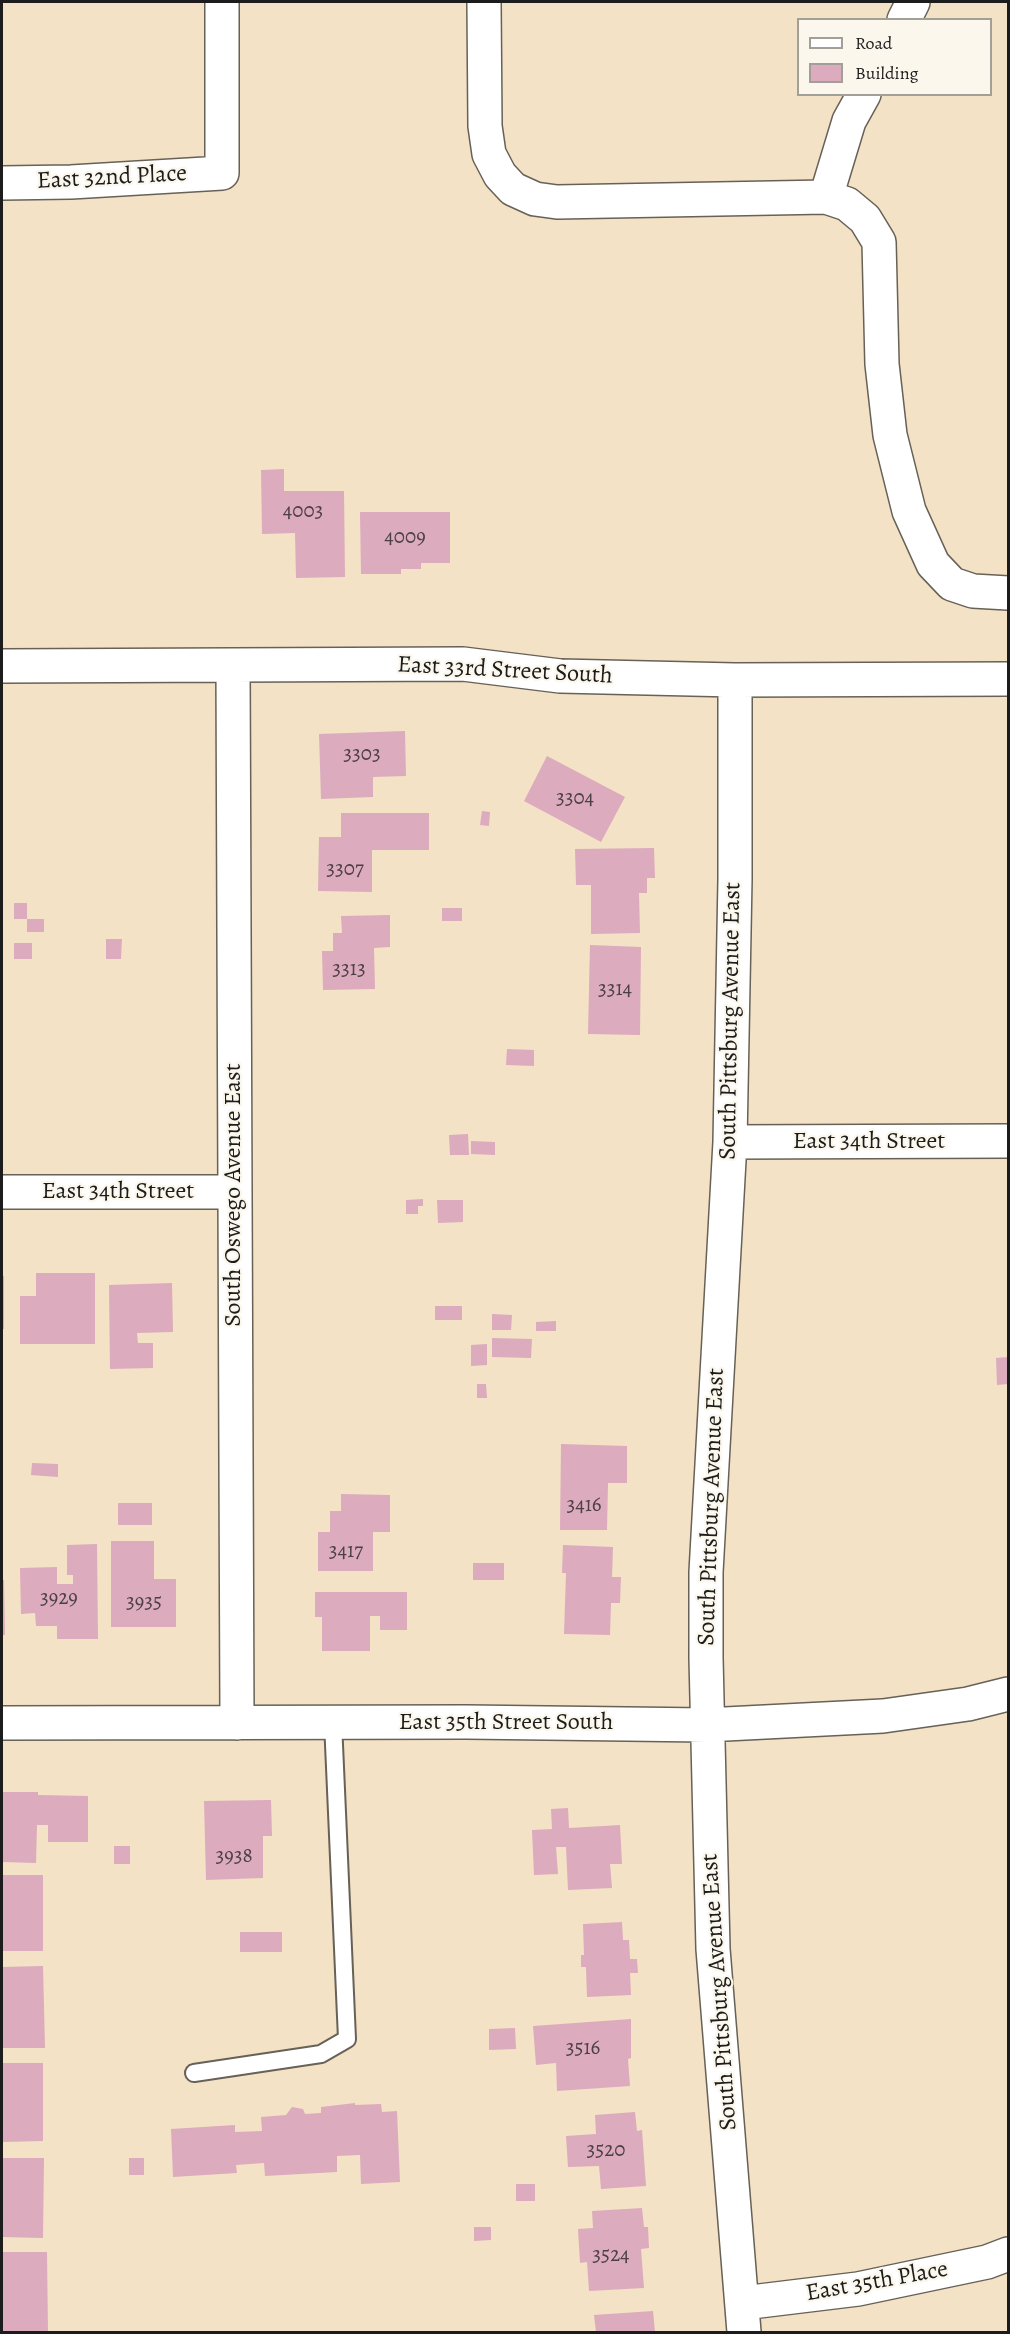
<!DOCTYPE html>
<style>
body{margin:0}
#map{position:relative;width:1010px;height:2334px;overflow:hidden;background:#f3e2c5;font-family:Alegreya,serif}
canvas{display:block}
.frame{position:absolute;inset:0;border:3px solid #1c1c1c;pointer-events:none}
.legend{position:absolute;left:797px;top:18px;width:195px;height:78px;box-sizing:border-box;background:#fbf7ec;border:2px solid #a29f99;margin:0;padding:8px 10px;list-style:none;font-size:18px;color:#1c1c1c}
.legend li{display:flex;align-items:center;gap:12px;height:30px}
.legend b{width:30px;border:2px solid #a29f99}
</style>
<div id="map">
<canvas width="1010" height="2334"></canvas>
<div class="frame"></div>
<ul class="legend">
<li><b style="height:8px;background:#fff"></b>Road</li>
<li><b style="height:16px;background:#dcabbe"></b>Building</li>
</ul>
</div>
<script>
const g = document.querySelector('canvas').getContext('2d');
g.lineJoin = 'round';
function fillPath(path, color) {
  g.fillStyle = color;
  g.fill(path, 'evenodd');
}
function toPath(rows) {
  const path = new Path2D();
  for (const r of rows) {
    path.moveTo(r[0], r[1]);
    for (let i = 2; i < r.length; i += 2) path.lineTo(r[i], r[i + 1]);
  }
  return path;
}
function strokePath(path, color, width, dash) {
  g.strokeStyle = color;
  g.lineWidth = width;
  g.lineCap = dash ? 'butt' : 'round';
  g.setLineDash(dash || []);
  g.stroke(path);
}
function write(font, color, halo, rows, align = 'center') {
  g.font = font + ' Alegreya,serif';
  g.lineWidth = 4.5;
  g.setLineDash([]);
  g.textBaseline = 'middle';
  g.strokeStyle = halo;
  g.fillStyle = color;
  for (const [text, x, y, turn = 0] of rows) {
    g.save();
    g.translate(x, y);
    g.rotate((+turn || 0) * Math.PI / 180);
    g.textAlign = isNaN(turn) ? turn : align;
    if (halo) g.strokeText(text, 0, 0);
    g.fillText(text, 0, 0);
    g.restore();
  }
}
fillPath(toPath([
 [284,469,284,491,344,491,345,577,296,578,295,533,262,534,261,470],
 [360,512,450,512,450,563,421,563,421,569,401,569,401,574,361,574],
 [405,731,406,776,373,777,373,797,321,799,319,734],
 [547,756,625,797,601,842,524,801],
 [482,811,490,812,489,826,480,825],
 [341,813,429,813,429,850,372,850,372,892,318,891,319,837,341,837],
 [654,848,655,878,647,878,647,893,639,893,640,933,591,934,591,885,576,885,575,849],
 [14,903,27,903,27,919,14,919],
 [442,908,462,908,462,921,442,921],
 [390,915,390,947,374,948,375,989,323,990,322,951,333,951,333,933,342,933,341,916],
 [27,919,44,919,44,932,27,932],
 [106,939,122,939,121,959,106,959],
 [14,943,32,943,32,959,14,959],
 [590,945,641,947,640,1035,588,1034],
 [507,1049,534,1050,534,1066,506,1065],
 [468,1134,469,1155,450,1155,449,1135],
 [471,1141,495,1142,495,1155,471,1154],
 [423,1199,423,1206,418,1206,418,1214,406,1214,406,1200],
 [437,1200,463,1200,463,1222,438,1223],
 [36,1273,95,1273,95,1344,20,1344,20,1296,36,1296],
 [2,1276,4,1276,4,1329,2,1329],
 [172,1283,173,1332,137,1333,138,1343,153,1343,153,1368,110,1369,109,1285],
 [435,1306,462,1306,462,1320,435,1320],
 [492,1314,512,1315,511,1330,492,1330],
 [556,1321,556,1331,536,1331,536,1322],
 [492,1338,532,1339,531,1358,492,1357],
 [487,1344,487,1365,471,1366,471,1345],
 [1008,1357,1008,1384,997,1385,996,1358],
 [477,1384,486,1384,487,1398,477,1398],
 [561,1444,627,1446,627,1483,608,1483,607,1530,560,1530],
 [32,1463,58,1464,58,1477,31,1475],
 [341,1494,390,1495,390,1532,373,1532,373,1571,318,1571,318,1532,330,1532,330,1511,341,1511],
 [118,1503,152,1503,152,1525,118,1525],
 [111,1541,154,1541,154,1579,176,1579,176,1627,111,1627],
 [97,1544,98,1639,57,1639,57,1626,36,1626,35,1613,21,1614,20,1568,57,1567,57,1584,73,1584,73,1575,67,1575,67,1545],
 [563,1545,613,1547,612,1577,621,1577,620,1603,611,1603,610,1635,564,1634,566,1573,562,1573],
 [473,1563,504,1563,504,1580,473,1580],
 [2,1580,4,1580,5,1635,2,1635],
 [315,1592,407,1592,407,1630,380,1630,380,1616,370,1616,370,1651,322,1651,322,1617,315,1617],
 [2,1792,38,1792,38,1795,88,1796,88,1842,48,1842,48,1825,37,1825,36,1863,2,1862],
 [271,1800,272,1836,263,1836,263,1878,206,1880,204,1801],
 [568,1808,569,1828,620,1825,622,1864,610,1864,612,1888,568,1890,566,1847,556,1847,558,1874,534,1875,532,1830,552,1829,551,1809],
 [114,1846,130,1846,130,1864,114,1864],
 [2,1875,43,1875,43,1951,2,1951],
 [622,1922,623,1940,629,1940,630,1959,637,1959,638,1973,630,1973,631,1995,587,1997,586,1967,581,1967,581,1955,584,1955,583,1924],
 [240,1932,282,1932,282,1952,240,1952],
 [43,1966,45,2048,2,2048,2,1967],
 [631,2019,631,2058,628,2059,630,2086,557,2091,556,2063,536,2065,533,2026],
 [515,2028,516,2049,489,2050,489,2029],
 [2,2063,43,2063,43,2141,2,2142],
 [355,2103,355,2105,381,2104,382,2112,397,2111,400,2182,361,2184,360,2155,337,2156,337,2172,265,2176,264,2163,236,2165,237,2173,173,2177,171,2129,235,2125,235,2132,262,2131,261,2117,286,2115,292,2107,303,2109,305,2114,321,2113,321,2107],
 [635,2112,637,2131,642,2130,646,2186,601,2189,599,2166,568,2167,566,2136,596,2134,595,2115],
 [2,2158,44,2158,43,2238,2,2237],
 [129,2158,144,2158,144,2175,129,2175],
 [516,2184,535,2184,535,2201,516,2201],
 [642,2208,644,2227,648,2227,649,2248,641,2249,644,2288,589,2291,587,2262,580,2263,578,2229,593,2228,592,2211],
 [474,2227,491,2227,491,2240,474,2241],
 [2,2252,47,2252,48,2332,2,2332],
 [653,2311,655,2332,596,2332,594,2315]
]), '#dcabbe');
const lane = toPath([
 [194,2073,321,2054,347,2039,333,1722]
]);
const street = toPath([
 [484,2,485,126,489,154,500,175,513,189,535,199,557,202,826,197,847,204,865,219,879,242,882,364,890,435,909,511,933,564,952,584,973,591,1008,593],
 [904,20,913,2],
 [2,183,71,182,222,173,222,2],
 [826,197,849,121,864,94],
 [2,666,463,664,560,676,735,680,1008,679],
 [233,666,237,1723],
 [735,680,735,879,730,1142,706,1572,706,1658,713,1949,744,2332],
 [730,1142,1008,1141],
 [2,1192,234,1192],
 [2,1723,466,1722,706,1725,883,1716,968,1704,1008,1694],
 [743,2303,858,2289,987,2262,1008,2254]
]);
strokePath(lane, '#676157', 20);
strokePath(street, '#676157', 36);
strokePath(lane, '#fff', 16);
strokePath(street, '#fff', 33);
write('21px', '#4c4044', null, [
 ["4003",303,512],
 ["4009",405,538],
 ["3303",362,755],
 ["3304",575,799],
 ["3307",345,870],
 ["3313",349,970],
 ["3314",615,990],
 ["3416",584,1506],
 ["3417",346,1552],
 ["3929",59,1599],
 ["3935",144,1603],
 ["3938",234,1857],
 ["3516",583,2049],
 ["3520",606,2151],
 ["3524",611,2256]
]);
write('24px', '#1c1c1c', '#fbf7ec', [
 ["East 32nd Place",112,178,-3],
 ["East 33rd Street South",505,671,3],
 ["South Pittsburg Avenue East",731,1021,-89],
 ["East 34th Street",869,1142],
 ["East 34th Street",118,1192],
 ["South Oswego Avenue East",234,1195,-90],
 ["South Pittsburg Avenue East",712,1507,-88],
 ["East 35th Street South",506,1723],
 ["South Pittsburg Avenue East",720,1992,-94],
 ["East 35th Place",877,2282,-10]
]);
</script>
